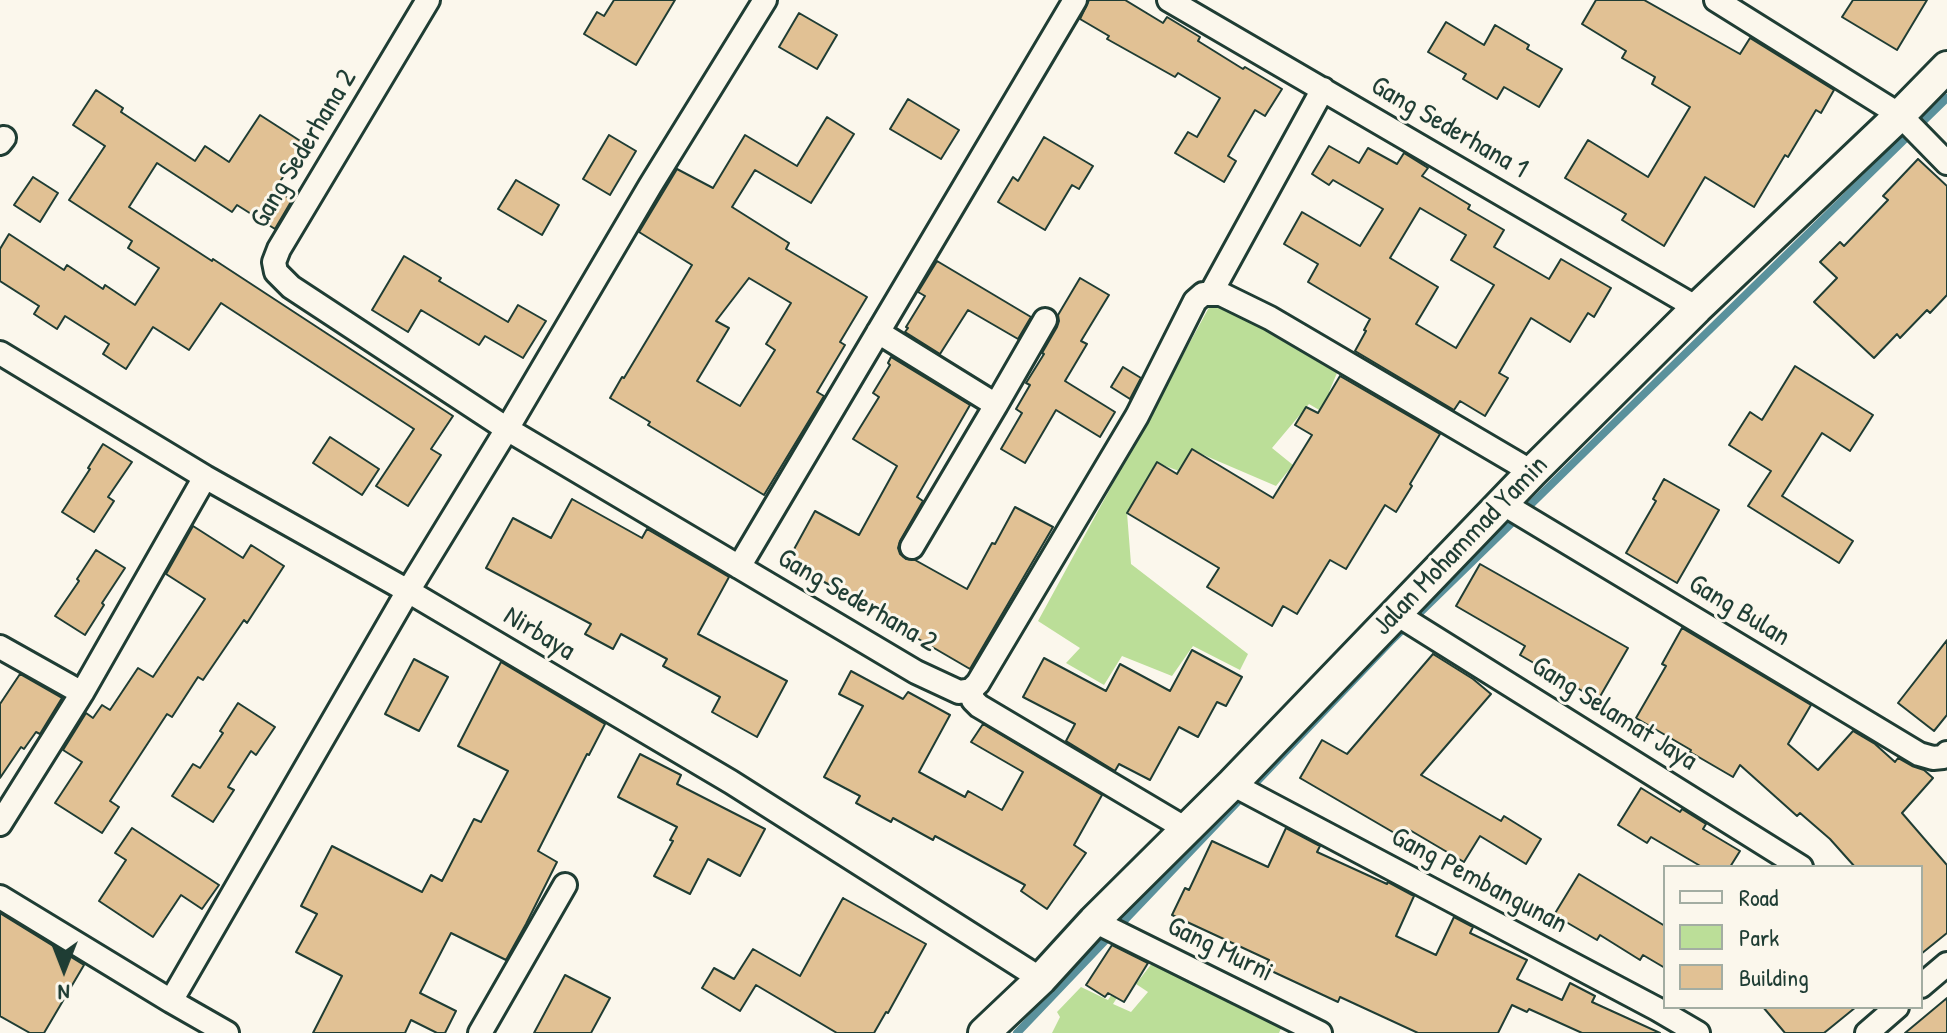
<!DOCTYPE html>
<style>
body{margin:0}
#map{position:relative;width:1947px;height:1033px;overflow:hidden;background:#fbf7ec;font-family:"Patrick Hand",sans-serif}
canvas{display:block}
.legend{position:absolute;left:1663px;top:865px;width:260px;height:144px;box-sizing:border-box;background:#fbf7ec;border:2px solid #a3ada2;margin:0;padding:10px 14px;list-style:none;font-size:24px;color:#1f3d34}
.legend li{display:flex;align-items:center;gap:16px;height:40px}
.legend b{width:40px;border:2px solid #a3ada2}
.north{position:absolute;left:24px;top:929px;width:80px;height:80px;-webkit-text-stroke:6px #fbf7ec;paint-order:stroke;rotate:180deg;font-size:22px;font-weight:700;line-height:32px;text-align:center;color:#1f3d34}
.north::after{content:'';display:block;margin:auto;width:28px;height:36px;background:#1f3d34;clip-path:polygon(50% 0,100% 100%,50% 72%,0 100%)}
</style>
<div id="map">
<canvas width="1947" height="1033"></canvas>
<ul class="legend">
<li><b style="height:10px;background:#fbf7ec"></b>Road</li>
<li><b style="height:22px;background:#bbde98"></b>Park</li>
<li><b style="height:22px;background:#e1c194"></b>Building</li>
</ul>
<div class="north">N</div>
</div>
<script>
const g = document.querySelector('canvas').getContext('2d');
g.lineJoin = 'round';
function fillPath(path, color) {
  g.fillStyle = color;
  g.fill(path, 'evenodd');
}
function toPath(rows) {
  const path = new Path2D();
  for (const r of rows) {
    path.moveTo(r[0], r[1]);
    for (let i = 2; i < r.length; i += 2) path.lineTo(r[i], r[i + 1]);
  }
  return path;
}
function strokePath(path, color, width, dash) {
  g.strokeStyle = color;
  g.lineWidth = width;
  g.lineCap = dash ? 'butt' : 'round';
  g.setLineDash(dash || []);
  g.stroke(path);
}
function write(font, color, halo, rows, align = 'center') {
  g.font = font + ' "Patrick Hand",sans-serif';
  g.lineWidth = 6;
  g.setLineDash([]);
  g.textBaseline = 'middle';
  g.strokeStyle = halo;
  g.fillStyle = color;
  for (const [text, x, y, turn = 0] of rows) {
    g.save();
    g.translate(x, y);
    g.rotate((+turn || 0) * Math.PI / 180);
    g.textAlign = isNaN(turn) ? turn : align;
    if (halo) g.strokeText(text, 0, 0);
    g.fillText(text, 0, 0);
    g.restore();
  }
}
fillPath(toPath([
 [1213,300,1337,373,1329,392,1350,405,1338,421,1309,404,1272,448,1293,465,1276,486,1192,450,1179,471,1157,463,1127,513,1131,564,1248,654,1240,670,1193,646,1172,676,1122,656,1104,685,1066,663,1080,648,1038,621],
 [1156,958,1283,1024,1279,1033,1052,1033,1060,1017,1057,1012,1081,987,1108,1000,1125,974,1130,978,1113,1004,1131,1012,1148,992,1136,984]
]), '#bbde98');
strokePath(toPath([
 [1017,1033,1390,642,1947,98]
]), '#5a919c', 8);
const building = toPath([
 [614,0,675,0,636,65,584,34,597,12,604,16,614,0],
 [1089,0,1125,0,1163,23,1167,17,1200,37,1198,41,1243,69,1245,67,1282,89,1265,116,1255,110,1228,156,1236,161,1224,182,1175,153,1188,132,1197,137,1220,98,1178,73,1175,77,1107,39,1109,36,1080,19,1089,0],
 [1596,0,1644,0,1740,54,1750,38,1834,90,1821,113,1816,110,1788,157,1785,155,1754,207,1705,177,1664,246,1622,220,1626,214,1565,178,1588,140,1648,177,1690,107,1652,84,1655,77,1622,58,1626,51,1582,24,1596,0],
 [1853,0,1927,0,1897,50,1842,17,1853,0],
 [799,13,837,35,817,69,779,47,799,13],
 [1446,22,1484,45,1495,25,1529,45,1527,49,1562,69,1539,107,1504,87,1497,99,1463,79,1466,74,1428,52,1446,22],
 [96,90,123,108,121,112,195,161,205,146,229,162,260,115,305,144,275,189,292,200,275,229,237,205,232,212,157,163,129,207,212,261,213,259,453,416,431,449,441,455,408,506,376,486,414,429,221,303,189,350,153,327,126,369,103,354,109,344,65,316,57,329,34,314,39,306,0,281,0,249,9,234,64,270,67,265,103,289,105,285,135,305,159,268,128,248,132,241,69,200,105,146,73,125,96,90],
 [908,99,959,130,941,159,890,129,908,99],
 [827,117,854,134,811,203,755,170,732,207,789,243,786,249,867,297,840,342,845,345,817,392,824,396,764,495,648,425,650,422,610,398,622,377,624,378,692,265,639,232,677,169,713,188,745,135,797,166,827,117],
 [749,278,791,303,766,344,775,350,740,406,697,381,729,328,716,321,749,278],
 [609,135,636,151,610,195,583,179,609,135],
 [1044,137,1093,166,1079,189,1072,185,1045,230,998,202,1013,177,1018,181,1044,137],
 [1329,146,1359,163,1368,148,1397,164,1404,153,1428,168,1422,176,1470,205,1468,209,1504,230,1494,247,1549,279,1561,259,1611,288,1594,317,1588,313,1570,342,1531,318,1499,373,1508,378,1485,416,1460,401,1454,410,1355,351,1366,331,1364,330,1370,319,1308,282,1318,264,1284,244,1302,212,1360,246,1383,209,1333,180,1329,185,1312,174,1329,146],
 [1420,208,1466,235,1451,260,1494,285,1456,348,1416,324,1438,287,1390,258,1420,208],
 [1918,159,1947,186,1947,295,1930,313,1927,310,1900,338,1897,334,1874,358,1814,302,1837,278,1820,262,1840,242,1844,246,1888,200,1883,196,1918,159],
 [33,177,58,193,40,222,14,205,33,177],
 [516,180,559,205,542,235,498,209,516,180],
 [404,256,441,278,439,281,508,322,518,305,546,321,523,358,485,336,479,345,421,310,408,332,372,310,404,256],
 [937,261,1031,317,1018,339,968,310,940,354,905,332,908,328,906,327,925,296,918,292,937,261],
 [1080,278,1109,295,1081,341,1087,344,1065,381,1115,412,1100,437,1056,410,1025,463,1001,449,1022,413,1016,409,1030,385,1026,383,1044,354,1042,353,1057,327,1059,321,1058,315,1080,278],
 [891,357,970,405,917,497,923,501,900,541,898,548,900,554,906,559,915,560,967,589,992,543,995,544,1015,507,1053,527,970,669,891,623,893,619,787,562,815,511,859,535,897,466,853,439,879,397,873,393,890,365,888,363,891,357],
 [1795,366,1873,415,1850,451,1822,433,1782,496,1853,541,1839,563,1748,506,1771,471,1729,445,1750,412,1762,420,1795,366],
 [1123,367,1141,378,1130,399,1111,387,1123,367],
 [1340,376,1440,434,1410,484,1412,486,1396,512,1385,505,1346,569,1330,560,1297,614,1283,606,1272,626,1207,587,1219,568,1127,513,1157,462,1177,474,1192,449,1273,498,1312,435,1295,425,1306,407,1318,413,1340,376],
 [330,437,379,469,362,495,313,463,330,437],
 [103,444,132,462,108,497,114,501,94,532,62,512,90,469,88,468,103,444],
 [1664,479,1719,510,1677,583,1626,553,1656,501,1653,499,1664,479],
 [572,499,642,538,647,529,729,577,698,634,787,681,757,737,712,712,720,697,663,666,667,659,621,634,613,649,585,634,591,624,486,568,513,518,551,538,572,499],
 [193,526,243,558,251,545,284,566,247,623,244,620,203,680,198,677,172,717,167,714,110,801,119,807,102,833,55,803,82,762,63,750,86,713,93,718,102,705,110,710,138,668,153,677,205,599,166,574,193,526],
 [96,550,125,568,102,603,104,605,85,635,55,616,79,581,77,579,96,550],
 [1480,564,1628,648,1598,700,1520,655,1525,646,1456,606,1480,564],
 [1682,628,1811,705,1788,744,1818,770,1853,731,1875,744,1895,762,1898,758,1912,766,1924,770,1933,778,1902,813,1947,865,1947,933,1921,954,1921,867,1855,867,1830,839,1800,813,1797,816,1740,765,1733,777,1690,752,1691,750,1636,718,1666,666,1662,664,1682,628],
 [1947,640,1947,715,1934,731,1898,703,1947,640],
 [1192,650,1242,677,1226,706,1217,702,1198,737,1179,727,1150,780,1119,764,1115,771,1066,741,1075,724,1023,697,1044,658,1106,691,1120,664,1170,691,1192,650],
 [1433,654,1473,679,1491,694,1421,775,1501,821,1504,816,1541,839,1526,864,1480,836,1464,862,1408,829,1403,838,1300,778,1322,740,1347,754,1433,654],
 [414,659,448,677,419,731,385,714,414,659],
 [501,662,605,724,589,755,587,754,538,851,557,862,526,924,506,960,451,933,420,993,456,1011,445,1033,437,1033,411,1020,405,1033,313,1033,342,976,296,952,317,914,301,906,332,846,422,892,431,875,442,881,474,819,481,822,508,771,458,746,501,662],
 [851,671,903,699,908,692,950,715,919,772,965,797,968,791,1002,810,1023,772,971,742,983,724,1102,795,1074,845,1086,853,1047,909,1021,891,1025,885,935,836,933,840,893,818,891,822,856,803,860,796,824,777,863,706,839,694,851,671],
 [20,674,62,698,40,734,36,732,24,749,21,747,0,778,0,704,20,674],
 [238,703,275,727,256,755,251,751,228,787,234,790,213,822,172,796,193,764,200,768,223,733,220,731,238,703],
 [640,754,681,775,677,784,765,829,740,876,708,859,690,894,654,876,673,841,670,840,677,827,618,797,640,754],
 [1641,788,1680,812,1682,809,1706,824,1703,829,1740,851,1730,867,1702,867,1651,837,1647,843,1618,825,1641,788],
 [132,828,219,885,202,909,181,895,153,937,99,901,126,860,115,853,132,828],
 [1286,828,1320,846,1317,852,1387,884,1388,882,1414,896,1396,936,1436,955,1454,917,1473,927,1470,933,1527,960,1517,979,1562,1000,1570,983,1595,996,1592,1002,1660,1033,1582,1033,1529,1009,1527,1012,1512,1005,1498,1033,1418,1033,1340,997,1338,1002,1265,968,1269,960,1172,915,1185,888,1189,890,1212,841,1268,867,1286,828],
 [1579,874,1665,926,1665,968,1643,955,1640,960,1600,935,1597,940,1554,915,1579,874],
 [843,898,926,944,888,1013,886,1012,874,1033,837,1033,756,985,740,1011,702,988,714,968,734,979,753,949,800,976,843,898],
 [0,913,84,965,44,1033,30,1033,0,1016,0,913],
 [1112,945,1148,963,1124,1002,1108,993,1105,997,1086,985,1112,945],
 [565,975,610,998,591,1033,534,1033,565,975],
 [1947,998,1947,1033,1905,1033,1947,998],
 [1763,1007,1856,1007,1824,1033,1785,1033,1763,1007]
]);
fillPath(building, '#e1c194');
strokePath(building, '#1f3d34', 2);
const street = toPath([
 [428,0,279,249,274,262,276,272,291,287,507,429,916,672,959,692,971,690,978,683,1137,416,1195,301,1203,294,1221,294,1270,318,1532,472],
 [1169,0,1697,308],
 [1716,0,1900,115,1947,163],
 [0,143,4,138],
 [1211,293,1323,89],
 [878,332,996,405,1045,320],
 [0,353,205,477,408,591,731,782,1041,979],
 [1502,503,1919,754,1933,758,1943,757,1947,753],
 [912,547,996,405],
 [739,567,1075,0],
 [1395,613,1801,867],
 [0,647,82,693],
 [971,690,973,700,979,706,1186,829],
 [1232,784,1657,1009,1698,1033],
 [0,824,82,693,205,477],
 [0,897,171,1001,227,1033],
 [1094,921,1320,1033],
 [1921,986,1947,964],
 [171,1001,408,591,507,429,650,186,765,0],
 [480,1033,565,885],
 [1867,1033,1897,1007]
]);
const secondary = toPath([
 [984,1033,1041,979,1094,921,1232,784,1532,472,1697,308,1900,115,1947,67]
]);
strokePath(street, '#1f3d34', 28);
strokePath(secondary, '#1f3d34', 36);
strokePath(street, '#fbf7ec', 22);
strokePath(secondary, '#fbf7ec', 30);
write('28px', '#1f3d34', '#fbf7ec', [
 ["Gang Sederhana 1",1449,128,30],
 ["Gang Sederhana 2",304,149,-59],
 ["Jalan Mohammad Yamin",1461,546,-46],
 ["Gang Sederhana 2",857,601,30],
 ["Gang Bulan",1739,611,31],
 ["Nirbaya",539,634,31],
 ["Gang Selamat Jaya",1614,714,32],
 ["Gang Pembangunan",1479,881,28],
 ["Gang Murni",1220,950,26]
]);
</script>
